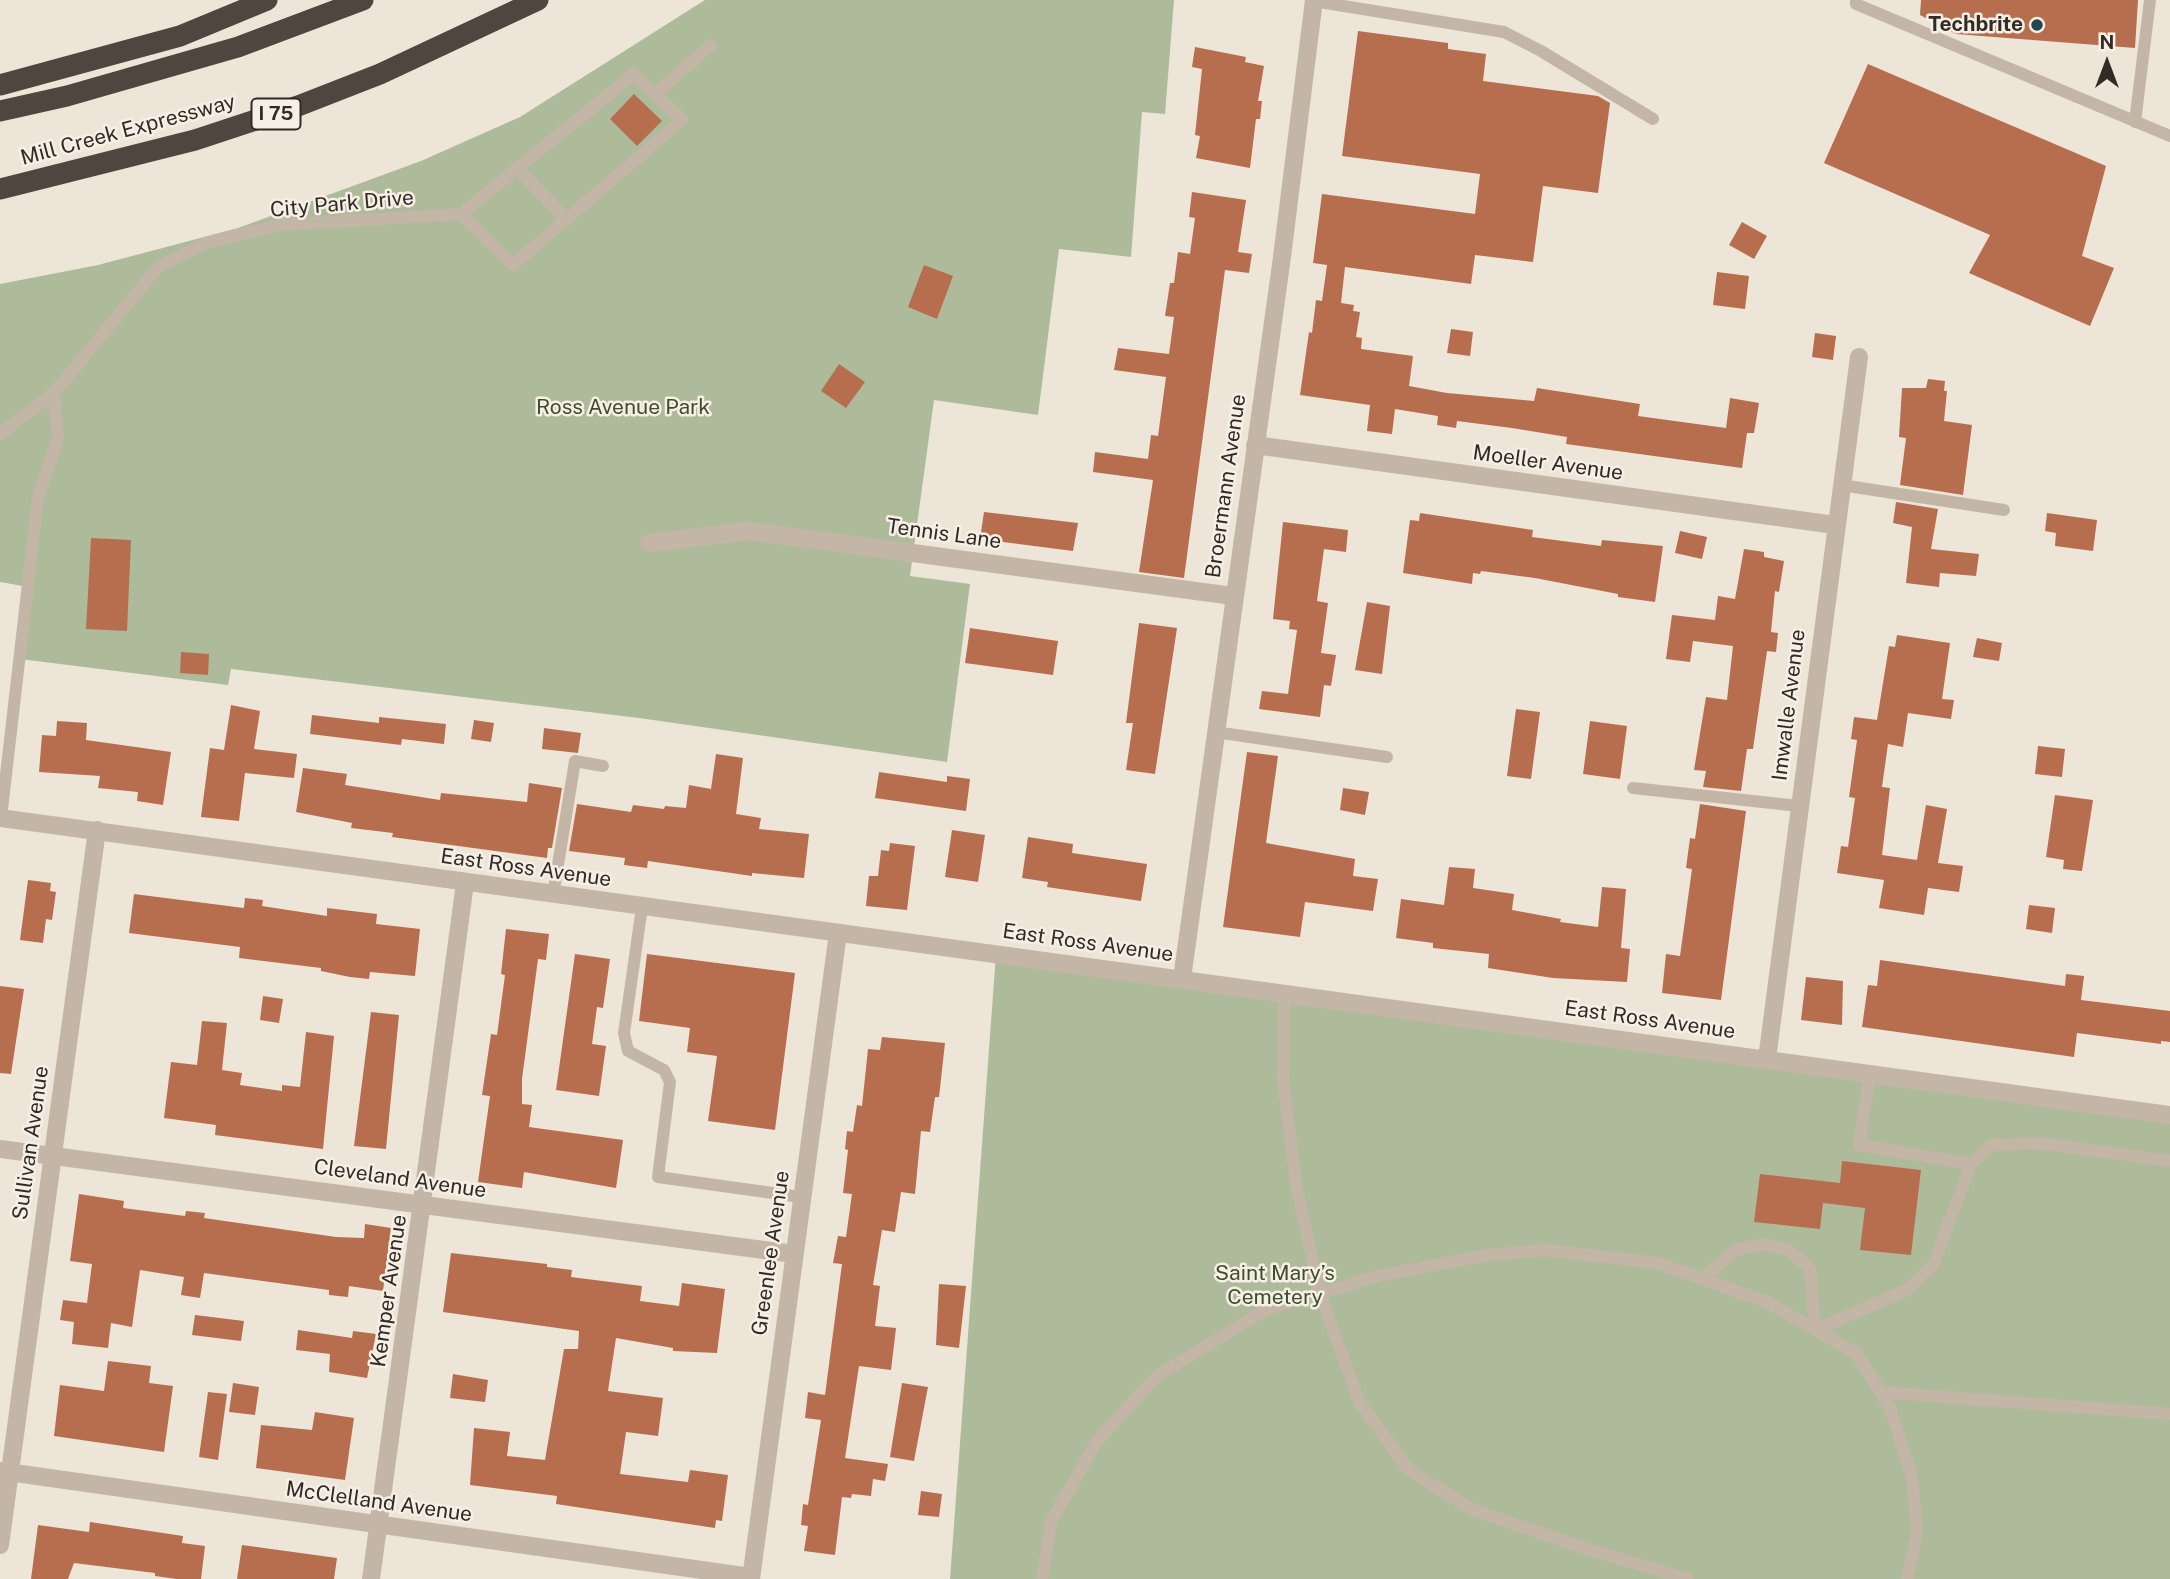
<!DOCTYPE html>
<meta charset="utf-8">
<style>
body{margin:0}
#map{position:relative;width:2170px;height:1579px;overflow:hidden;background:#eee5d9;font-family:"Public Sans",sans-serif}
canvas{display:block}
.north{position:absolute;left:2072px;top:28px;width:70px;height:70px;-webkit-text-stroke:5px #f6efe5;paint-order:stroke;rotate:0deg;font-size:19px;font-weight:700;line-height:28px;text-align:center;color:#312b26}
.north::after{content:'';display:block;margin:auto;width:24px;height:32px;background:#312b26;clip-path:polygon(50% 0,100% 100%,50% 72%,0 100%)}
</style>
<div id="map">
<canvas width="2170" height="1579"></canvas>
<div class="north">N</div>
</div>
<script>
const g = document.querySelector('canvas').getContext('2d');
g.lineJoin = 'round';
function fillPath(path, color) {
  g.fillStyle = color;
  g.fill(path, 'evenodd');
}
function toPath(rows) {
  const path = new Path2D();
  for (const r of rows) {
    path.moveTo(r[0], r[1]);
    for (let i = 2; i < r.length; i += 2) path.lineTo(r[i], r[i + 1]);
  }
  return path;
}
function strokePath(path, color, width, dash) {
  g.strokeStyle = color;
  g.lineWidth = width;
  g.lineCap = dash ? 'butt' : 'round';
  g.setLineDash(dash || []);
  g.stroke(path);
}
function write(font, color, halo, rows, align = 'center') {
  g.font = font + ' "Public Sans",sans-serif';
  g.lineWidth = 5;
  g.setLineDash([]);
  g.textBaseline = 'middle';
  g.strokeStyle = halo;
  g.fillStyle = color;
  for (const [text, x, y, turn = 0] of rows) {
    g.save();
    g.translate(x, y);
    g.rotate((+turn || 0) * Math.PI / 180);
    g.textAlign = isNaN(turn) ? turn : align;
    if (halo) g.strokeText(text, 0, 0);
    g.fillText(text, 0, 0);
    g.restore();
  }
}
fillPath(toPath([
 [705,0,1174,0,1165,114,1142,112,1131,257,1059,249,1038,415,934,400,910,576,970,584,947,762,639,718,231,669,228,685,20,659,28,587,0,582,0,284,98,265,238,228,421,161,520,117],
 [996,954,2170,1115,2170,1579,950,1579]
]), '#aebb9b');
fillPath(toPath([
 [1921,0,2138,0,2135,48,1956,34,1920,15],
 [1358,31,1448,43,1448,49,1486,54,1483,81,1598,96,1610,103,1598,193,1543,186,1533,262,1475,255,1471,284,1345,267,1341,303,1354,305,1353,311,1360,312,1356,337,1362,338,1361,349,1413,356,1409,386,1447,393,1534,401,1537,388,1640,404,1638,416,1726,428,1730,398,1759,403,1754,433,1747,433,1742,468,1566,444,1567,437,1512,428,1457,421,1456,428,1437,425,1438,416,1395,409,1392,434,1367,431,1370,405,1300,395,1309,332,1312,333,1316,300,1322,301,1327,265,1313,263,1322,194,1475,214,1480,174,1342,156],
 [1195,47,1246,57,1245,62,1264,66,1258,101,1262,101,1260,119,1256,119,1250,168,1196,158,1200,136,1195,135,1202,69,1192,67],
 [1868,64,2106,166,2082,256,2114,268,2090,326,1969,273,1990,235,1824,163],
 [634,94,662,121,637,146,610,119],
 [1192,192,1246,200,1238,252,1252,254,1249,273,1225,270,1184,578,1139,572,1153,480,1093,472,1095,452,1148,459,1151,435,1158,436,1166,377,1114,370,1118,348,1169,354,1174,317,1165,316,1170,283,1174,283,1178,252,1190,254,1195,218,1189,217],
 [1742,222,1767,236,1754,259,1729,245],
 [924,265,953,276,937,319,908,307],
 [1717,272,1749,276,1745,309,1713,305],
 [1451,329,1473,332,1470,356,1447,353],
 [1815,333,1836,336,1833,360,1812,357],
 [839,364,865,382,846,408,821,391],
 [1928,379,1945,381,1944,391,1947,391,1944,421,1972,425,1963,495,1900,485,1906,438,1899,437,1902,388,1926,388],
 [1896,502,1938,509,1931,549,1979,554,1976,576,1940,573,1939,587,1906,583,1912,527,1893,523],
 [984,512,1078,523,1073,551,980,539],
 [1420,513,1533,530,1532,537,1601,546,1602,540,1663,546,1655,602,1618,597,1618,594,1535,578,1481,571,1480,574,1473,573,1472,584,1403,573,1410,520,1419,521],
 [2047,513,2097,520,2093,551,2055,546,2056,533,2045,531],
 [1283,522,1348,530,1346,552,1324,549,1317,601,1328,603,1321,653,1336,655,1331,686,1324,685,1320,717,1259,709,1262,691,1288,694,1297,630,1289,629,1290,621,1273,619],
 [1680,531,1707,537,1702,559,1675,553],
 [91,538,131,540,127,631,86,629],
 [1744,549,1764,552,1764,557,1784,561,1779,592,1775,591,1771,632,1778,633,1776,652,1767,651,1753,749,1747,749,1741,791,1703,787,1706,771,1694,770,1706,697,1727,700,1733,646,1693,641,1690,662,1666,659,1672,615,1715,620,1718,596,1735,599],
 [1367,602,1390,606,1382,674,1355,670],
 [1139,623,1177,628,1155,774,1126,770,1133,723,1126,723],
 [970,628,1058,641,1053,675,965,663],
 [1897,635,1950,643,1942,699,1954,700,1951,719,1908,713,1903,747,1888,744,1882,787,1890,788,1882,855,1917,860,1926,805,1947,809,1938,863,1963,866,1959,892,1928,888,1924,915,1879,908,1884,880,1837,873,1841,846,1848,847,1855,798,1849,797,1857,740,1851,739,1854,717,1877,720,1889,646,1895,647],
 [1977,638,2002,643,1999,661,1973,657],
 [181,652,209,654,208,675,180,673],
 [231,705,260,711,254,749,297,754,294,778,245,773,239,821,201,817,210,748,224,750],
 [1516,709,1540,712,1531,779,1507,776],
 [312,715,379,723,379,717,446,724,444,744,402,739,401,745,310,734],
 [474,720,494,723,491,742,471,739],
 [57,721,87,723,86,740,171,752,163,805,137,801,138,792,98,788,100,776,39,772,42,735,56,736],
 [1590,721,1627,726,1620,779,1583,774],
 [544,728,581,733,578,753,542,749],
 [2038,746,2065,749,2062,777,2035,774],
 [1247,752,1278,756,1266,843,1355,859,1353,876,1378,879,1373,911,1305,902,1300,937,1223,927],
 [716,754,743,758,736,814,761,818,759,829,809,834,804,878,752,873,752,876,648,861,647,868,624,865,625,858,569,851,577,804,631,812,633,805,664,809,665,806,686,808,689,785,711,789],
 [303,768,347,774,345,785,440,800,441,793,527,802,529,783,562,788,552,848,548,848,547,858,392,837,393,833,351,828,352,823,296,812],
 [879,772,947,782,947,776,970,779,966,811,875,798],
 [1343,788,1369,792,1365,815,1340,810],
 [2055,795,2093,800,2082,871,2063,869,2064,860,2046,857],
 [1700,804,1746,811,1721,1000,1662,993,1666,954,1680,956,1692,869,1686,868,1690,838,1695,839],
 [952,830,985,835,978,882,945,877],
 [1028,837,1073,844,1072,853,1147,864,1141,901,1047,887,1048,882,1022,878],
 [890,843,915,846,907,910,866,906,869,876,878,876,881,850,889,851],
 [1449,867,1475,869,1473,888,1514,894,1512,910,1561,919,1560,922,1598,927,1602,887,1626,889,1621,948,1630,949,1627,982,1553,978,1488,968,1489,954,1433,948,1433,943,1396,938,1401,899,1444,905],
 [28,880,51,883,50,891,56,892,52,920,46,919,43,943,20,940],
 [134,894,244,908,245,898,263,900,262,906,327,916,327,908,377,914,376,924,420,929,415,976,370,972,369,979,350,977,321,971,321,968,239,958,240,947,129,933],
 [2029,905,2055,908,2052,933,2026,929],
 [506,929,549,934,546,960,538,959,522,1079,522,1104,532,1105,529,1127,623,1140,616,1188,524,1172,522,1188,478,1182,490,1096,482,1095,491,1034,497,1035,505,975,501,974],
 [575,954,610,959,603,1008,597,1007,592,1044,606,1046,599,1096,556,1090],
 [647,954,795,973,775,1130,708,1121,717,1056,687,1052,690,1028,639,1021],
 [1880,960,2065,986,2066,974,2084,976,2081,1000,2170,1011,2170,1042,2161,1041,2161,1044,2077,1033,2074,1057,1862,1027,1868,985,1877,986],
 [1806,977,1843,981,1842,1025,1801,1020],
 [0,986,24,989,11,1074,0,1073],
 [263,996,283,999,279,1023,260,1020],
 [371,1012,399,1015,386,1149,354,1146],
 [202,1021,227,1023,222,1070,242,1073,240,1085,282,1091,282,1085,300,1087,306,1032,334,1036,323,1149,215,1135,216,1125,164,1118,171,1062,197,1065],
 [882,1037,945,1043,939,1097,935,1097,930,1132,921,1131,915,1194,901,1192,895,1232,882,1230,873,1285,880,1286,875,1326,896,1328,891,1370,859,1366,845,1458,888,1464,885,1481,873,1479,871,1496,852,1494,851,1498,842,1497,835,1555,804,1551,808,1526,801,1525,803,1504,808,1505,821,1420,805,1418,808,1392,825,1395,842,1264,833,1263,838,1236,846,1237,852,1194,843,1193,848,1150,845,1149,847,1131,853,1132,857,1105,862,1106,868,1049,880,1050],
 [1842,1161,1921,1170,1911,1255,1860,1250,1865,1208,1823,1203,1820,1229,1754,1222,1760,1174,1840,1183],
 [79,1194,124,1201,123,1208,185,1216,186,1211,205,1213,204,1218,336,1237,364,1238,365,1224,391,1228,383,1291,349,1286,348,1297,329,1295,329,1290,204,1273,200,1298,181,1295,184,1277,140,1270,132,1327,111,1323,108,1348,72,1344,74,1322,60,1320,63,1300,87,1303,92,1264,70,1261],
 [451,1253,547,1264,547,1267,572,1270,571,1277,642,1286,640,1301,679,1306,682,1283,725,1289,717,1353,673,1351,673,1348,616,1338,608,1391,663,1398,658,1436,626,1432,620,1474,688,1482,690,1470,728,1475,722,1521,716,1520,715,1528,556,1504,557,1496,470,1485,474,1428,510,1432,507,1456,545,1460,564,1349,578,1349,579,1331,443,1312],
 [939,1284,966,1286,959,1348,936,1345],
 [195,1315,244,1321,241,1341,192,1335],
 [298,1330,352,1338,353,1331,376,1334,367,1378,329,1372,330,1354,296,1350],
 [108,1361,151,1366,149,1383,173,1386,164,1452,54,1436,60,1385,104,1391],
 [453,1374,488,1380,485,1402,450,1398],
 [233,1383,259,1387,255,1415,229,1412],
 [902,1383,928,1387,914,1461,890,1457],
 [208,1392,227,1394,218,1460,199,1457],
 [315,1412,354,1418,345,1480,256,1468,261,1425,312,1430],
 [921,1491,942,1494,939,1517,918,1515],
 [90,1522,183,1536,182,1543,205,1546,201,1579,177,1579,155,1576,155,1573,74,1563,68,1579,31,1579,38,1525,89,1532],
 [242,1545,337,1558,334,1579,237,1579]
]), '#b76e4e');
strokePath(toPath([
 [1856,0,1856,4,2170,136],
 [1313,1,1504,32,1541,51,1653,119],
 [655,94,711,45],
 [2135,122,2150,0],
 [517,168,566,219],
 [0,434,54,393,158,267,206,243,280,225,461,214,634,74,682,120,513,265,461,214],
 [1841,485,2004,510],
 [1215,732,1387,757],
 [1633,788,1799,806],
 [1,818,38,497,58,440,54,393],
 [553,895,575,761,603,766],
 [642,907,624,1033,628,1051,664,1070,670,1082,658,1177,801,1197],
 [1284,993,1283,1081,1297,1190,1320,1293,1359,1402,1408,1469,1471,1509,1584,1548,1687,1579],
 [1870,1074,1859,1145,1971,1164],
 [1702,1279,1735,1250,1764,1244,1788,1250,1810,1268,1815,1330,1907,1290,1933,1265,1971,1164,1992,1145,2039,1143,2170,1161],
 [1880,1392,2170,1414],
 [1042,1579,1051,1522,1097,1441,1157,1376,1265,1310,1379,1276,1486,1255,1546,1250,1657,1263,1767,1302,1857,1354,1891,1410,1912,1477,1917,1533,1907,1579]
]), '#c4b6a7', 12);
strokePath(toPath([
 [1255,445,1835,525],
 [649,543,749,531,1233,596],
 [1182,979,1282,257,1314,0],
 [1767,1059,1859,357],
 [0,1149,794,1254],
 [0,1471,751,1577],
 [0,1545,97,830],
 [371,1579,465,883],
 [751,1579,838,933]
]), '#c4b6a7', 18);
strokePath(toPath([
 [0,818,2170,1115]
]), '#c4b6a7', 18);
strokePath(toPath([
 [0,85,180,36,267,0],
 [0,111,67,96,238,47,363,0],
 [0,189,195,140,298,106,380,74,538,0]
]), '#51463f', 21);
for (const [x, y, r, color] of [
 [2037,25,7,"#21484e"]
]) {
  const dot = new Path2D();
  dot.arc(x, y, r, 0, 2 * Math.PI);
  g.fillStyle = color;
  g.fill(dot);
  strokePath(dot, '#f6efe5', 2.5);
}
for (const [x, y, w] of [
 [276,114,49]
]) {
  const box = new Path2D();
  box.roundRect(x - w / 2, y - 15.5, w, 31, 5);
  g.fillStyle = '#f6efe5';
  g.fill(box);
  strokePath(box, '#312b26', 2);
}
write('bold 19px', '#312b26', null, [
 ["I 75",276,114]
]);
write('bold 21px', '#312b26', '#f6efe5', [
 ["Techbrite",2023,25]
], 'right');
write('21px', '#312b26', '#f6efe5', [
 ["Mill Creek Expressway",128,130,-15],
 ["City Park Drive",342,204,-5],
 ["Moeller Avenue",1548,463,8],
 ["Broermann Avenue",1226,486,-82],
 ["Tennis Lane",944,534,8],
 ["Imwalle Avenue",1789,705,-83],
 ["East Ross Avenue",526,868,8],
 ["East Ross Avenue",1088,943,8],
 ["East Ross Avenue",1650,1020,8],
 ["Sullivan Avenue",31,1143,-82],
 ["Cleveland Avenue",400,1179,8],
 ["Greenlee Avenue",771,1253,-82],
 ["Kemper Avenue",389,1291,-82],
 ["McClelland Avenue",379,1502,8]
]);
write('21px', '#3f4d2d', '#f6efe5', [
 ["Ross Avenue Park",623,408],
 ["Saint Mary’s",1275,1274],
 ["Cemetery",1275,1298]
]);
</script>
